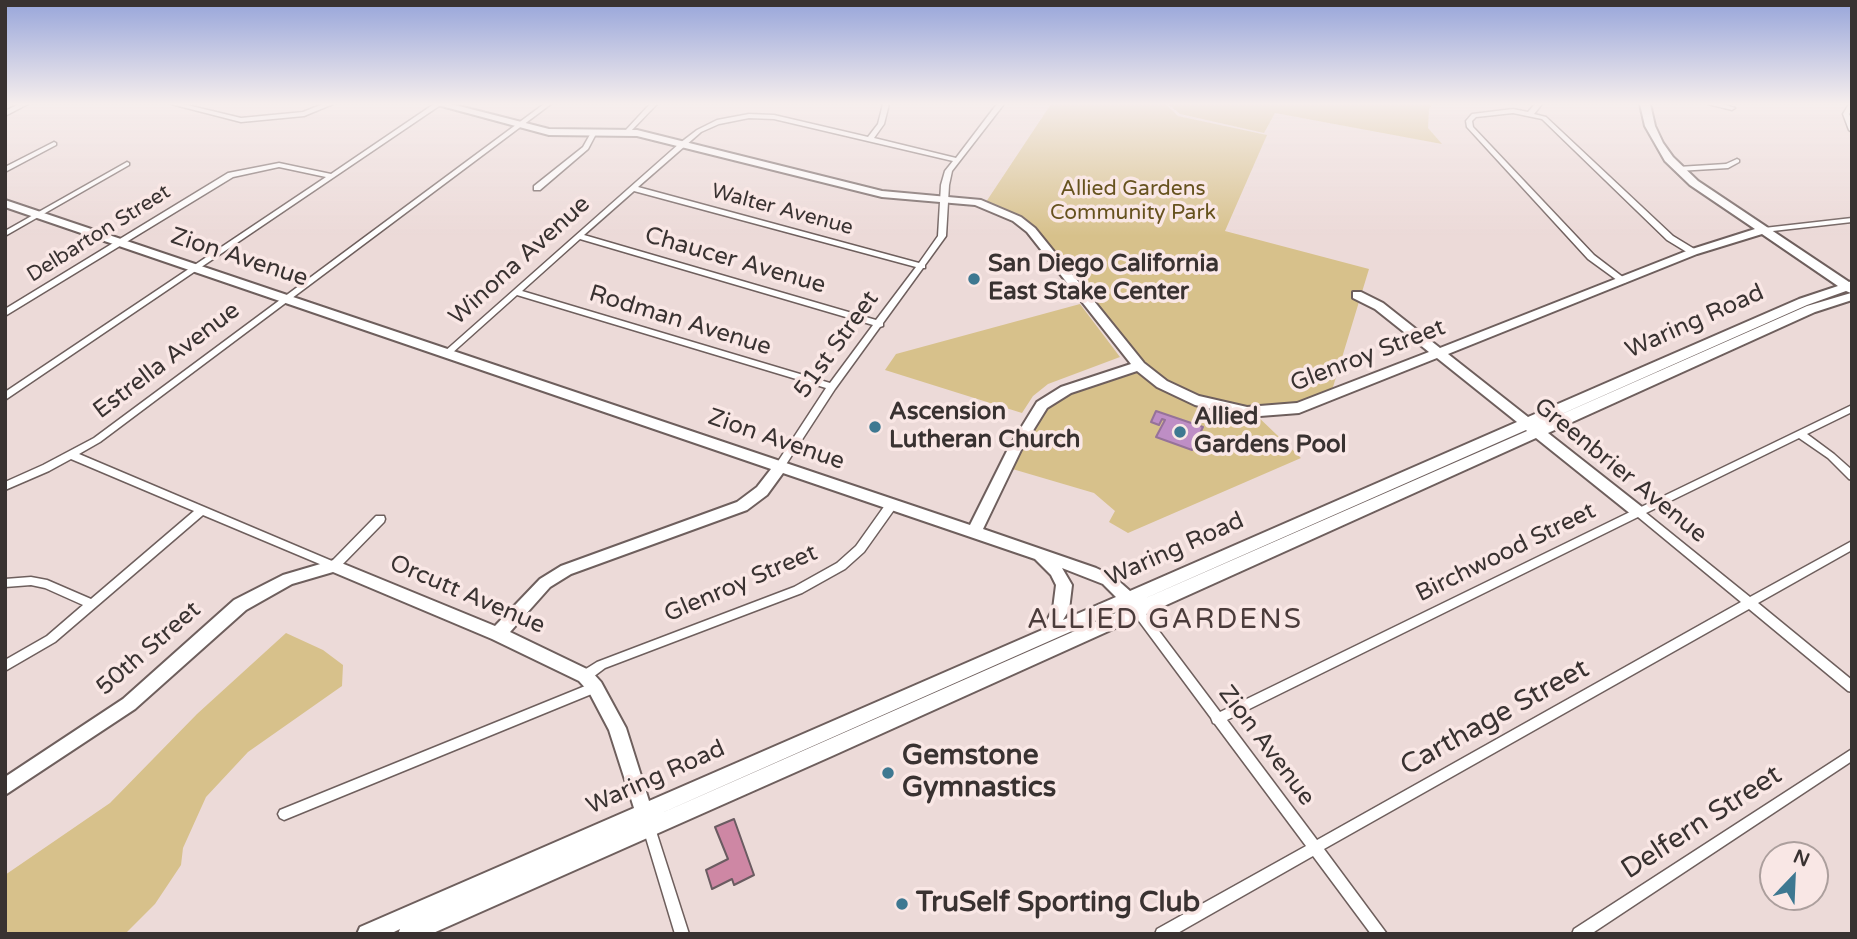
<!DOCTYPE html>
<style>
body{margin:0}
#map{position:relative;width:1857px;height:939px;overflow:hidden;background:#ecdad8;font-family:"Varela Round",sans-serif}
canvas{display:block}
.frame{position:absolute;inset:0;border:7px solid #393231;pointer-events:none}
.north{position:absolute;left:1759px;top:841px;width:70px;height:70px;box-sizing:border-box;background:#f9e7e5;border:2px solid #ac9f9d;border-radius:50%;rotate:23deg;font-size:19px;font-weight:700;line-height:28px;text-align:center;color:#393231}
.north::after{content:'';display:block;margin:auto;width:24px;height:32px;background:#3e7891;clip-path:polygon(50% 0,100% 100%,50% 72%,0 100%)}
</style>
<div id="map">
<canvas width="1857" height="939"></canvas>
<div class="frame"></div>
<div class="north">N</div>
</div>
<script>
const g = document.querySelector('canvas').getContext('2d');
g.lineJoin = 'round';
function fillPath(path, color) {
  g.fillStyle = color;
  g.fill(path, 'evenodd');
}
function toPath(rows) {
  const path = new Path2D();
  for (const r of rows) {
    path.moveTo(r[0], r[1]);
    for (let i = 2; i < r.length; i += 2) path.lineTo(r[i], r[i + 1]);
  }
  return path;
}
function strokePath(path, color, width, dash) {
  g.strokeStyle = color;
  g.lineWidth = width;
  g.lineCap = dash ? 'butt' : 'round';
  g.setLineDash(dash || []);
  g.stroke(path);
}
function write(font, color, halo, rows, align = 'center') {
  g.font = font + ' "Varela Round",sans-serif';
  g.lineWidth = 7;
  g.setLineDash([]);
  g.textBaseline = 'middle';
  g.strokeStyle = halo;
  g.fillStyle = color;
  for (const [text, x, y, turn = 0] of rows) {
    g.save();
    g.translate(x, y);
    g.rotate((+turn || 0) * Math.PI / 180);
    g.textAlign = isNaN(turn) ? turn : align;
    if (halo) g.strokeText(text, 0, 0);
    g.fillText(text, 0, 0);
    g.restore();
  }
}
fillPath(toPath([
 [1051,104,1166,104,1178,116,1267,135,1225,231,1369,269,1333,387,1307,406,1253,412,1301,458,1128,533,1109,522,1115,511,1094,493,1009,468,1045,403,1139,366,1030,230,984,205],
 [1168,104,1433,104,1429,109,1428,128,1442,144,1275,113,1264,133,1180,114],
 [1080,304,1120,357,1048,384,1033,396,1022,413,885,370,896,354],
 [286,633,323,650,343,665,342,686,248,752,206,797,183,848,181,865,155,904,125,934,5,934,5,875,110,803,197,714]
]), '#d7c18b');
const water = toPath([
 [1156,411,1203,427,1192,450,1156,437,1165,420,1162,419,1159,425,1151,422,1156,411]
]);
fillPath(water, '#be8ec5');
strokePath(water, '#967299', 2);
const building = toPath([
 [734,819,754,875,734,885,732,879,712,889,706,870,728,859,715,827,734,819]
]);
fillPath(building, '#ce87a4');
strokePath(building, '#6a5b61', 2);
const street = toPath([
 [19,104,28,104,5,116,5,111,19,104],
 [171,104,183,104,241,118,303,112,323,104,333,104,304,116,241,122,171,104],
 [434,104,442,104,5,400,5,392,326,177,279,167,233,177,5,316,5,309,228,173,279,163,331,174,434,104],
 [544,104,551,104,100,442,79,454,332,561,376,516,384,516,385,519,384,522,338,569,334,570,203,515,55,642,5,671,5,660,47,636,83,605,45,588,31,585,5,587,5,579,31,577,47,580,91,599,194,511,71,459,49,471,5,490,5,482,43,465,94,438,544,104],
 [650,104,657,104,629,133,625,133,625,131,650,104],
 [883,104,889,104,884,124,874,138,956,158,997,104,1004,104,952,171,949,185,946,236,925,265,925,268,923,268,883,323,883,326,880,327,835,389,783,469,777,469,775,466,826,388,517,295,451,354,445,354,444,352,680,143,697,130,717,120,749,114,774,115,868,137,878,124,883,104],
 [749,118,774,119,953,161,945,171,941,185,938,236,919,263,638,187,701,132,719,124,749,118],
 [634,191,916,267,876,320,584,235,634,191],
 [580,239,873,325,830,383,522,291,580,239],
 [1535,104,1542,104,1534,114,1546,117,1673,236,1696,250,1696,254,1690,254,1667,240,1542,119,1513,113,1476,117,1472,121,1473,127,1594,255,1628,281,1624,283,1621,283,1588,259,1467,127,1466,121,1472,114,1513,109,1528,112,1535,104],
 [1708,104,1723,104,1735,108,1732,110,1708,104],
 [1849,104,1852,104,1852,110,1849,114,1852,120,1852,132,1849,130,1843,114,1849,104],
 [592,131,597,132,588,149,540,190,534,190,534,186,583,147,592,131],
 [54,142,56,143,56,145,5,172,5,167,54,142],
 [1737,159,1739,160,1739,162,1728,168,1678,171,1674,169,1678,167,1726,164,1737,159],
 [127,162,129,163,129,165,5,236,5,231,127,162],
 [1852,218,1852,222,1764,232,1760,230,1764,228,1852,218],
 [1852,405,1852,412,1807,434,1834,454,1852,470,1852,480,1849,479,1828,458,1799,438,1646,513,1750,597,1852,541,1852,550,1758,603,1852,680,1852,692,1848,691,1749,609,1324,849,1387,934,1371,934,1313,856,1176,934,1155,934,1157,929,1306,846,1215,724,1213,723,1211,718,1133,613,1132,610,1133,607,1137,605,1141,607,1220,712,1632,511,1633,508,1639,508,1852,405],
 [1638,517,1741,602,1317,840,1227,720,1638,517],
 [892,500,896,501,897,504,896,507,864,552,845,569,802,593,605,668,589,680,585,681,581,680,579,676,581,672,597,662,794,587,837,563,856,546,888,501,892,500],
 [595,682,599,683,601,687,599,691,284,820,280,818,278,814,280,810,595,682],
 [1852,749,1852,761,1591,934,1572,934,1574,929,1852,749],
 [649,822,653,824,655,828,689,934,675,934,643,828,645,824,649,822]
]);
const secondary = toPath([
 [434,104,451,104,549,129,637,130,882,191,981,200,1021,217,1035,228,1144,363,1167,381,1199,396,1247,407,1297,403,1429,352,1375,309,1353,298,1353,292,1361,292,1383,303,1440,348,1689,250,1755,229,1690,185,1665,161,1645,126,1640,104,1650,104,1655,126,1663,143,1673,157,1698,181,1849,282,1852,281,1852,300,1815,312,1548,433,1642,507,1644,511,1642,515,1632,515,1536,438,832,756,431,934,398,934,400,929,390,934,357,934,360,927,634,808,609,730,589,692,579,681,492,639,333,572,292,584,246,610,135,709,5,795,5,777,123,699,234,600,283,575,334,560,495,626,540,579,561,566,737,502,757,487,771,469,5,207,5,200,970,525,1008,449,1037,402,1061,387,1131,364,1027,232,1013,221,975,205,882,197,637,136,549,135,434,104],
 [1762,234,1838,286,1799,299,1528,417,1448,354,1697,254,1762,234],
 [1846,291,1851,293,1807,306,1537,425,1807,305,1846,291],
 [1437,358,1517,422,1130,591,1113,576,1096,568,983,529,1021,450,1047,408,1071,393,1137,371,1157,387,1195,405,1247,417,1299,413,1437,358],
 [1526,430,1527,431,1139,601,1526,430],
 [783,473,1035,559,1051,575,1056,585,1053,609,1042,630,649,801,626,728,601,682,591,671,510,632,550,587,571,574,747,510,767,495,783,473],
 [1062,568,1103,584,1116,597,1063,620,1069,610,1072,585,1062,568],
 [1126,607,1127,608,655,816,1126,607]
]);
strokePath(street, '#6e5f5d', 3);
strokePath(secondary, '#6e5f5d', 4);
fillPath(street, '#fff');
fillPath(secondary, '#fff');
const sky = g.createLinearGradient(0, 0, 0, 236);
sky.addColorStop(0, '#97a5da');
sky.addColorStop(0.44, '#f6eeed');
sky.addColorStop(1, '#f6eeed00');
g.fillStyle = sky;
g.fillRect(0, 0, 1857, 236);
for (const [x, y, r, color] of [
 [974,279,7,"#3e7891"],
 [875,427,7,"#3e7891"],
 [1180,432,7,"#3e7891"],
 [888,773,7,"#3e7891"],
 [902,904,7,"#3e7891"]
]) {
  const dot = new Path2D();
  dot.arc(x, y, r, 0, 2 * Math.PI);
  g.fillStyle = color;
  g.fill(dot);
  strokePath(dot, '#f9e7e5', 2.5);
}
write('21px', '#66521e', '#f9e7e5', [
 ["Allied Gardens",1133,189],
 ["Community Park",1133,213]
]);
write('21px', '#393231', '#f9e7e5', [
 ["Walter Avenue",782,210,15],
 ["Delbarton Street",99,234,-32]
]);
write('24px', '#393231', '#f9e7e5', [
 ["Zion Avenue",239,258,18],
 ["Winona Avenue",520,261,-42],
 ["Chaucer Avenue",735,261,16],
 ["Rodman Avenue",680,321,17],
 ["Waring Road",1695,322,-24],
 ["51st Street",837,345,-54],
 ["Glenroy Street",1368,356,-21],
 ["Estrella Avenue",167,361,-37],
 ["Zion Avenue",776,440,19],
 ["Greenbrier Avenue",1620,471,39],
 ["Waring Road",1175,550,-24],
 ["Birchwood Street",1506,553,-26],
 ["Glenroy Street",741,584,-23],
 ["Orcutt Avenue",467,595,23],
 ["50th Street",149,649,-41],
 ["Zion Avenue",1266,746,53],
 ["Waring Road",656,778,-24]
]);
write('bold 24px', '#393231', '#f9e7e5', [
 ["San Diego California",988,265],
 ["East Stake Center",988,293],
 ["Ascension",889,413],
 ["Lutheran Church",889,441],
 ["Allied",1194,418],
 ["Gardens Pool",1194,446]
], 'left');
g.letterSpacing = '2px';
write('28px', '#4b3c3b', '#f9e7e5', [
 ["ALLIED GARDENS",1165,621]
]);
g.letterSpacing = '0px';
write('28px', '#393231', '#f9e7e5', [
 ["Carthage Street",1495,718,-29],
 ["Delfern Street",1702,823,-33]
]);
write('bold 28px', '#393231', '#f9e7e5', [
 ["Gemstone",902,757],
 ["Gymnastics",902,789],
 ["TruSelf Sporting Club",916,904]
], 'left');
</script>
